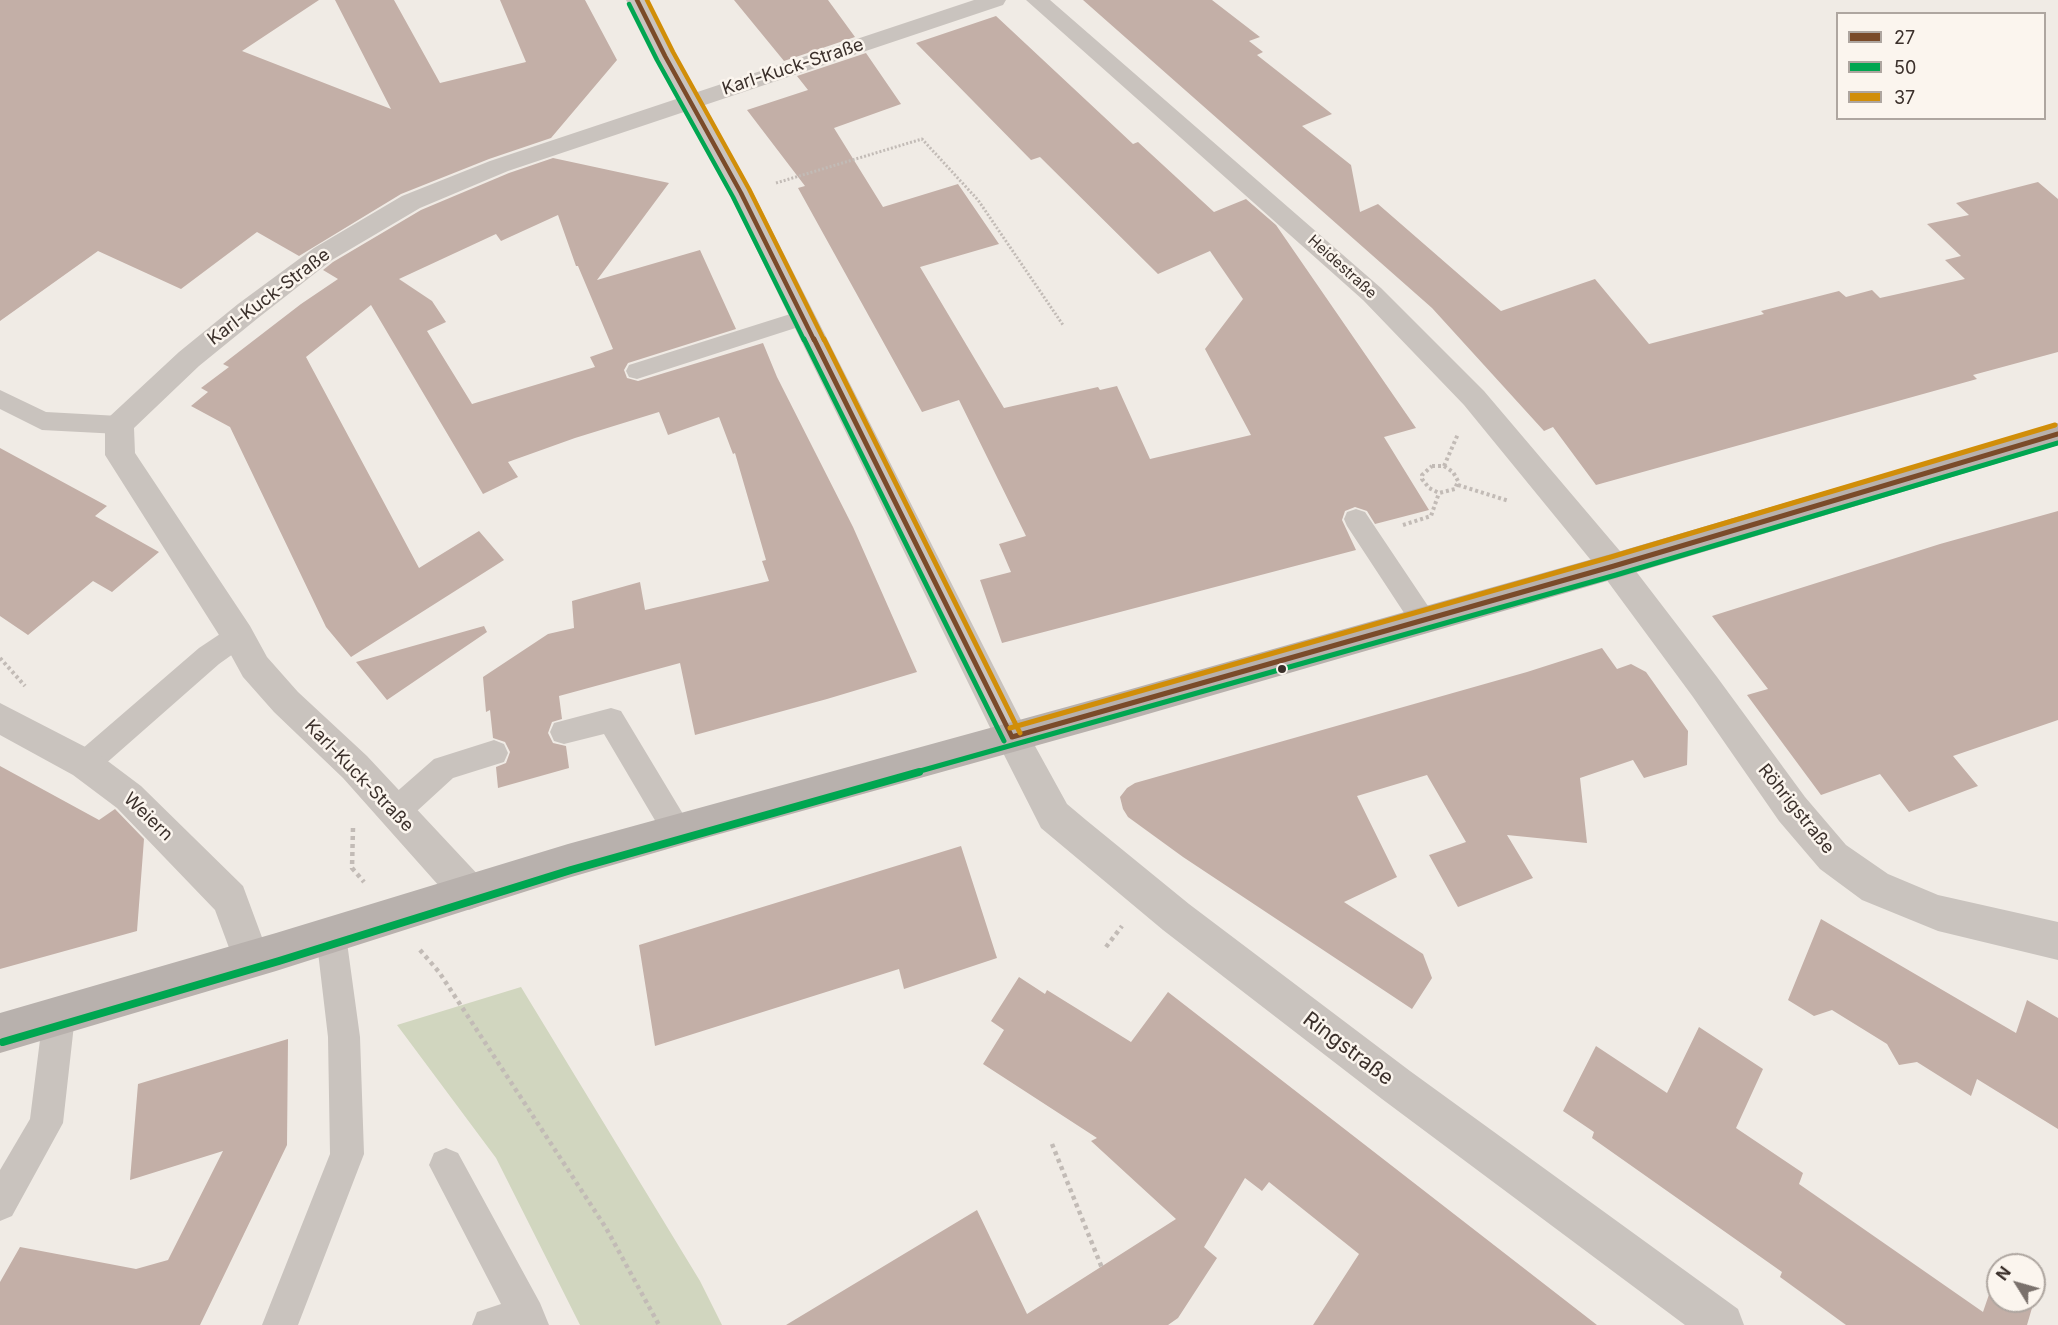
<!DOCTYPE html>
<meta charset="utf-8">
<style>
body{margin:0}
#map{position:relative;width:2058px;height:1325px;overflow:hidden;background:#f0ebe5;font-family:Inter,sans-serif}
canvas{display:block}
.legend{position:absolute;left:1836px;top:12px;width:210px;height:108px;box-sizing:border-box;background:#fbf5ee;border:2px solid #aea6a0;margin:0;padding:8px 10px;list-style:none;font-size:18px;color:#3b302b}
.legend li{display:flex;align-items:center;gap:12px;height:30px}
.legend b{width:30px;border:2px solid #aea6a0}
.north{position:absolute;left:1986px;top:1253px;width:60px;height:60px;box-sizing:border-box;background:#fbf5ee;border:2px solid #aea6a0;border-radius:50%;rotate:307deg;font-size:16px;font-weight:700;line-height:24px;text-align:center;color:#3b302b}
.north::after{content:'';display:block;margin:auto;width:21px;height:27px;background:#7a716c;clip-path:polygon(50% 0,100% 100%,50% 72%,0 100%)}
</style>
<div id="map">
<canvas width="2058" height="1325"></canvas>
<ul class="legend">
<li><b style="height:8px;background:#7a4b2a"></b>27</li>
<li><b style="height:8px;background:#00a651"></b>50</li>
<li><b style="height:8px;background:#d18e09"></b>37</li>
</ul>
<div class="north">N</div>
</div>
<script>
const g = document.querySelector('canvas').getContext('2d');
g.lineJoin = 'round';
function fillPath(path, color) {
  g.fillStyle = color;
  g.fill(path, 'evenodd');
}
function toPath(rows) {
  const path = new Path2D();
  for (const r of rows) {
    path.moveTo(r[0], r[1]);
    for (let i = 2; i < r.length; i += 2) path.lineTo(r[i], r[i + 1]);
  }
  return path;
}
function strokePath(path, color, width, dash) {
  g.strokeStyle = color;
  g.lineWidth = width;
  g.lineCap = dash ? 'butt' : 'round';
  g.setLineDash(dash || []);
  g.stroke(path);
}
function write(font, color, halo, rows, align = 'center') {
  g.font = font + ' Inter,sans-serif';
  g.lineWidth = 5;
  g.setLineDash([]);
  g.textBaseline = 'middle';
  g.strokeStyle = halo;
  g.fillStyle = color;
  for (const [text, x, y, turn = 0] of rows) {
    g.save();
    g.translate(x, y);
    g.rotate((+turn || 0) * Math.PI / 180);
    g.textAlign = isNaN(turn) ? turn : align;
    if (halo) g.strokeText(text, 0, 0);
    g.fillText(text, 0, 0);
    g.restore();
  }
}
fillPath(toPath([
 [521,987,700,1281,722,1325,580,1325,496,1158,397,1025]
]), '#d1d6bf');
fillPath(toPath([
 [0,0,319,0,242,51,391,109,335,0,394,0,440,83,526,62,500,0,585,0,617,60,551,138,489,159,401,194,299,256,257,232,181,289,98,251,0,321],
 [734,0,828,0,855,37,784,61],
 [1083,0,1212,0,1260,37,1249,41,1263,52,1257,55,1332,114,1302,126,1351,165,1360,212,1378,204,1501,311,1595,279,1649,344,1764,314,1761,311,1839,291,1846,297,1872,290,1880,298,1965,279,1945,260,1961,256,1927,224,1969,215,1956,203,2038,182,2058,199,2058,352,1973,375,1977,379,1596,485,1553,427,1544,431,1432,308],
 [996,16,1133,144,1138,142,1214,212,1246,199,1276,225,1416,428,1384,437,1429,510,1375,524,1367,511,1355,507,1345,511,1342,520,1356,550,1002,643,980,580,1011,572,999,544,1026,536,959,400,922,412,798,188,805,186,747,110,808,90,797,76,866,53,901,104,834,128,883,207,958,184,999,244,920,267,1004,408,1098,387,1100,390,1117,386,1150,459,1251,435,1205,349,1243,299,1210,251,1158,274,1040,157,1031,160,916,43],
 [553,158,669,183,597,280,700,250,736,329,628,363,624,370,627,378,638,381,763,343,777,377,853,527,917,672,827,699,695,735,680,663,559,696,562,719,552,722,548,733,553,743,566,746,569,768,498,788,496,767,506,763,510,752,505,742,493,738,490,710,486,712,483,677,548,634,574,628,572,601,640,582,645,610,769,581,762,561,766,560,735,453,733,454,719,417,668,435,659,412,575,438,508,462,518,477,483,494,371,305,306,357,419,568,479,531,504,560,351,657,326,627,230,427,191,406,208,392,201,388,229,367,223,364,301,304,338,279,323,270,333,262,421,210,509,173],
 [558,215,576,266,578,266,613,349,590,357,595,367,472,404,427,331,446,322,432,301,399,279,496,234,501,241],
 [0,448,107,506,95,516,159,552,112,592,93,581,28,635,0,616],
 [2058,511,2058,720,1953,756,1978,786,1909,812,1880,774,1821,795,1747,695,1768,689,1712,616,1940,544],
 [484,626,487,632,387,700,356,662],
 [1602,648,1617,669,1631,664,1646,672,1688,731,1687,765,1644,778,1633,760,1580,778,1587,843,1507,835,1533,878,1458,907,1429,855,1466,842,1427,775,1357,796,1397,877,1344,902,1423,954,1432,978,1412,1009,1183,857,1128,817,1123,809,1120,797,1127,788,1135,783,1527,672],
 [0,766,99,820,115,809,144,839,137,931,0,969],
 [961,846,997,958,904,989,899,969,655,1046,639,945],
 [1821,919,2016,1033,2027,1000,2058,1018,2058,1129,1977,1079,1971,1096,1917,1062,1899,1065,1887,1044,1832,1010,1814,1016,1788,1000],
 [1019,977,1045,994,1047,990,1131,1042,1168,992,1597,1325,1313,1325,1359,1254,1269,1182,1262,1191,1245,1178,1204,1247,1217,1258,1178,1318,1168,1325,786,1325,977,1210,1027,1314,1176,1219,1091,1141,1097,1138,983,1064,1004,1030,991,1021],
 [1699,1027,1763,1069,1736,1128,1803,1173,1799,1184,1983,1312,1996,1274,1998,1276,1998,1301,2034,1301,2027,1325,1846,1325,1780,1277,1782,1272,1592,1138,1594,1132,1563,1111,1596,1046,1667,1093],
 [288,1039,287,1145,200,1325,0,1325,0,1282,20,1247,136,1269,168,1260,223,1151,130,1180,138,1084]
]), '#c3afa7');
strokePath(toPath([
 [776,183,922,139,978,200,1063,325]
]), '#c2bbb6', 3, [2, 2]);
strokePath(toPath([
 [1432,466,1444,466,1453,472,1458,481,1455,489,1439,493,1429,488,1422,479,1422,475,1432,466],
 [1444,466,1458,434],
 [1458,485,1509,501],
 [1403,525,1431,516,1439,493],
 [0,658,25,686]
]), '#c2bbb6', 4, [3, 3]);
strokePath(toPath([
 [353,828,352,868,364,882],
 [1106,947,1122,926],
 [420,950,439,972,606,1228,659,1325],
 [1052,1144,1102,1268]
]), '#c2bbb6', 4.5, [4, 4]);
fillPath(toPath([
 [803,310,811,313,814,318,811,323,637,379,629,377,626,371,629,365,803,310],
 [0,390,46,412,119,416,127,419,131,425,127,431,119,434,42,430,0,409,0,390],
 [1356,509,1365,512,1432,612,1436,620,1432,628,1423,631,1414,628,1347,526,1344,519,1347,512,1356,509],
 [238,625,247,628,251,636,247,644,219,664,95,773,85,777,75,773,71,764,75,755,199,648,229,628,238,625],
 [611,708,621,711,686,819,691,829,686,839,676,843,666,839,604,734,564,744,554,741,550,732,554,723,611,708],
 [494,740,504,744,508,753,504,762,453,778,405,822,395,825,385,822,380,812,385,802,434,759,494,740],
 [331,920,342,924,346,935,360,1037,364,1154,298,1325,262,1325,330,1154,328,1037,316,935,320,924,331,920],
 [59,1000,70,1005,75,1016,63,1123,12,1216,0,1221,0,1170,30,1119,43,1016,48,1005,59,1000],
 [446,1148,458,1153,540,1303,549,1325,472,1325,477,1312,501,1304,429,1165,434,1153,446,1148]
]), '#c9c3be');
fillPath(toPath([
 [974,0,1006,0,1003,5,508,171,420,208,332,260,258,318,199,366,134,428,135,453,250,626,267,657,298,692,367,756,482,879,487,892,482,905,469,910,456,905,343,778,274,712,243,677,226,646,105,455,105,425,109,417,179,352,238,304,314,248,402,196,490,161,974,0],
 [1026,0,1050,0,1381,288,1484,391,1625,557,1717,677,1805,797,1846,845,1888,874,1938,895,2058,922,2058,960,1938,931,1862,900,1820,869,1779,821,1693,697,1603,575,1464,405,1363,300,1026,0],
 [0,703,97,753,141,786,243,886,270,959,264,972,251,978,238,972,215,910,117,808,73,775,0,735,0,703],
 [1012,722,1024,726,1067,804,1086,820,1189,904,1410,1071,1738,1309,1744,1325,1685,1325,1382,1099,1163,930,1041,828,995,737,1000,726,1012,722]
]), '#c9c3be');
fillPath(toPath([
 [626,0,648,0,676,56,753,193,1024,726,1029,737,1024,748,1012,752,1000,748,729,193,654,56,626,0]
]), '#c9c3be');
fillPath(toPath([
 [2058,423,2058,445,1614,579,1110,725,709,837,568,878,276,971,0,1053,0,1013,276,933,568,844,1110,695,1614,553,2058,423]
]), '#b8b1ad');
strokePath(toPath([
 [637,0,665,56,741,193,814,340]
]), '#7a4b2a', 4.5);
strokePath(toPath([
 [814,339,1012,737],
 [1012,737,1614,566,2058,434]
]), '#7a4b2a', 5);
strokePath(toPath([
 [629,4,657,60,733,197,804,340]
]), '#00a651', 4.5);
strokePath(toPath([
 [804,339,1004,741],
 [913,773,1616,575,2058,443]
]), '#00a651', 5);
strokePath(toPath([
 [3,1042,279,961,571,870,919,772]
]), '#00a651', 8);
strokePath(toPath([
 [647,0,673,52,749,189,824,340]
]), '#d18e09', 4.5);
strokePath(toPath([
 [824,339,1020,733],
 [1010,728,1611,557,2055,425]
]), '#d18e09', 5);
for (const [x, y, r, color] of [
 [1282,669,5,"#3b302b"]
]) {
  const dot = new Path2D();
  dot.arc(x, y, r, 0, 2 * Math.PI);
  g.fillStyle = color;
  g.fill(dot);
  strokePath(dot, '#fbf5ee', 2);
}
write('15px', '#3b302b', '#fbf5ee', [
 ["Heidestraße",1342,267,42]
]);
write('18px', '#3b302b', '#fbf5ee', [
 ["Karl-Kuck-Straße",793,67,-18],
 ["Karl-Kuck-Straße",269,297,-37],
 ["Karl-Kuck-Straße",359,776,46],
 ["Röhrigstraße",1796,809,51],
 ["Weiern",148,817,44]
]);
write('21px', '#3b302b', '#fbf5ee', [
 ["Ringstraße",1348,1049,37]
]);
</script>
